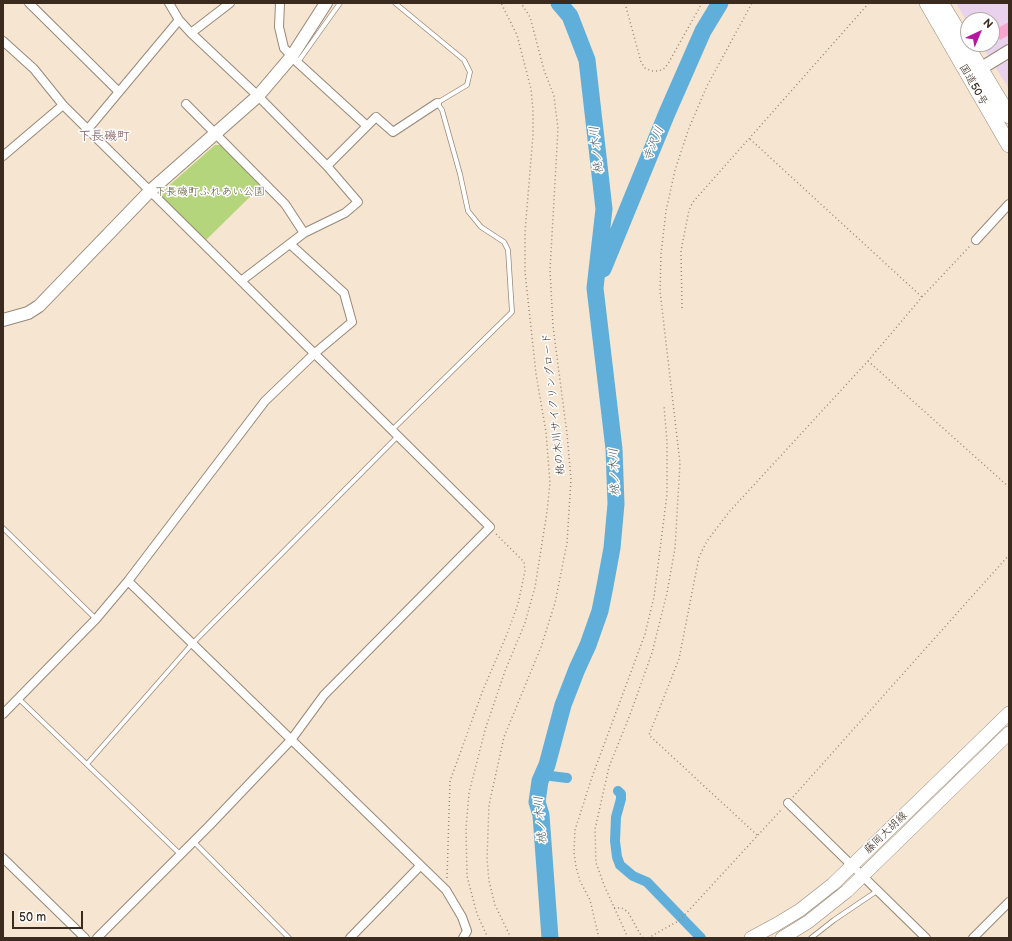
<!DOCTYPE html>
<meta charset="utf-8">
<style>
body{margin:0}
#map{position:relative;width:1012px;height:941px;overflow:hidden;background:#f6e6d1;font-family:"Balsamiq Sans",sans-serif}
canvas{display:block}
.frame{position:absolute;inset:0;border:4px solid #3b2a1e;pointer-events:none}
.north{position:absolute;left:960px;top:12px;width:40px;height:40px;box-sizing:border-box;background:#fff;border:1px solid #b1aaa5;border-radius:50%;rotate:44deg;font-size:11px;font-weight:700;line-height:16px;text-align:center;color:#3b2a1e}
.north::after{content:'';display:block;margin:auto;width:14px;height:18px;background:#b5179e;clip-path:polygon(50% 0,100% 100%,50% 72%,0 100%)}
.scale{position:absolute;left:12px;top:911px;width:71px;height:18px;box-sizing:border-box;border:2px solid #3b2a1e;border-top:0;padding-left:5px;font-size:12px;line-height:14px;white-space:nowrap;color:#3b2a1e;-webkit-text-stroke:3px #fff;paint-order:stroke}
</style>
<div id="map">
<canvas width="1012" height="941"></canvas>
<div class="frame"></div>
<div class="north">N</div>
<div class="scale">50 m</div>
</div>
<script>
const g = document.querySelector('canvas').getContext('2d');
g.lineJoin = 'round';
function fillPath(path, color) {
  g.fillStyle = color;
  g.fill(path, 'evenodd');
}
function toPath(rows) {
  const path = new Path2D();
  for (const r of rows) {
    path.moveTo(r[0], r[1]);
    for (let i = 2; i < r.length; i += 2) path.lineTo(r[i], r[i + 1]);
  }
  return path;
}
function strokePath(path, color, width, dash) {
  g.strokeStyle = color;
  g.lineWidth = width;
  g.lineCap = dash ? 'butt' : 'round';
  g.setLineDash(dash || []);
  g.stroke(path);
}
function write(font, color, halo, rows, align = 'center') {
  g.font = font + ' "Balsamiq Sans","Klee One",sans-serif';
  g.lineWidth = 3;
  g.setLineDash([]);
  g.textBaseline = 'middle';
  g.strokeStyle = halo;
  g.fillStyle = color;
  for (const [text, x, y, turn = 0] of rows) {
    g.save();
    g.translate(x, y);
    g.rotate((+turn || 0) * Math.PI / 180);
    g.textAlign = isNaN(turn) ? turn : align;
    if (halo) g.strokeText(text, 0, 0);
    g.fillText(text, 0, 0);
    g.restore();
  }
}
fillPath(toPath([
 [956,3,1009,3,1009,89,981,44,992,44,992,20,968,20,968,23]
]), '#e8d2ee');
fillPath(toPath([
 [215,145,221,145,261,186,205,241,162,197,164,190]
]), '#b5d57c');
strokePath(toPath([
 [543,775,567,778],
 [618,791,621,794,621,799,616,817,615,841,617,857,620,865,633,876,647,882,701,938]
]), '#60afda', 10);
strokePath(toPath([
 [603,269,667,113,703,31,720,3],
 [550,938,541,815,537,802,540,781,547,765,563,705,577,669,588,645,600,611,605,586,612,548,616,504,614,449,595,288,604,209,587,60,570,16,559,3]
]), '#60afda', 17);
fillPath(toPath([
 [1009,22,1009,35,1000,40,994,30]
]), '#f6a6ce');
const lane = toPath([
 [298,62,340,3],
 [392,430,512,312,508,250,504,242,481,227,468,211,460,174,442,110,437,103,467,85,470,72,464,60,395,3],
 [3,528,96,619],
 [19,699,180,854],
 [87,764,192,644,398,436],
 [193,841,289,938],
 [811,938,834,920,877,891]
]);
const street = toPath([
 [29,3,119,92],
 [169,3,179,20,191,33,258,96,327,166,358,202,345,213,304,233,241,281],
 [280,3,279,27,284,48,297,62,367,126,376,117,393,132,437,103],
 [191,33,230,3],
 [3,41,34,69,63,105,490,527,324,695,291,740,209,826,97,938],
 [186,104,285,204,304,233],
 [88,129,179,20],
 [3,156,63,105],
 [327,166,367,126],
 [976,240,1009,204],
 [128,581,446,890,462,917,467,931,463,938],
 [3,714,96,619,128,581,265,401,315,353,352,322,344,293,290,244],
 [788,803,926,938],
 [3,858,85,938],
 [350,938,420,866],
 [973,938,1009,902]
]);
const secondary = toPath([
 [980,69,1009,51],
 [3,320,28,313,39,306,150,191,258,96,292,56,326,3]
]);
const primary = toPath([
 [751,938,777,924,800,910,833,884,1009,713],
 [782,938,808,922,847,891,1009,733]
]);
const highway = toPath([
 [927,3,1009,145],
 [941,3,1009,116]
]);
strokePath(lane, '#988878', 5.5);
strokePath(street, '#988878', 10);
strokePath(secondary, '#988878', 14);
strokePath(primary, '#988878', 14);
strokePath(highway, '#988878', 16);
strokePath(toPath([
 [625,3,641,62,645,68,652,71,659,71,665,68,669,62,702,3],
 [750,139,922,297],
 [682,308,681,251,689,210,693,202,869,3],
 [868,361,1009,487],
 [793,797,1009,555],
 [757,835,649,735,679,659,699,557,707,541,729,512,868,361,922,297,970,246],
 [447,878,450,781,483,690,507,634,518,604,525,571,524,562,495,533],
 [614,908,622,908,628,912,639,932,643,938],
 [488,938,477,914,467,876,466,828,469,793,485,730,505,671,525,623,535,587,547,512,550,483,546,432,536,374,525,272,525,232,533,135,533,110,531,89,517,35,501,3],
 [511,938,495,905,489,881,487,859,489,805,504,737,541,647,555,603,567,543,571,479,567,434,553,326,550,270,558,129,554,96,544,70,530,17,521,3],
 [599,938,590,900,580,881,576,867,574,853,575,830,592,777,645,634,654,597,667,494,667,442,664,406],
 [628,938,604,885,596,863,595,829,609,767,631,712,652,653,667,593,675,548,680,463,660,291,661,254,666,211,675,170,689,128,707,86,752,3],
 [648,938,680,920,782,809]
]), '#988878', 1.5, [1, 3]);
strokePath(lane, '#fff', 4);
strokePath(street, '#fff', 8);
strokePath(secondary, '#fff', 12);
strokePath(primary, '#fff', 13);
strokePath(highway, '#fff', 15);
write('11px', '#3b2a1e', '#fff', [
 ["国道50号",973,85,60],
 ["桃の木川サイクリングロード",554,404,-96],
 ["藤岡大胡線",886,833,-44]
]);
write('11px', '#605d3a', '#fff', [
 ["下長磯町ふれあい公園",210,192]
]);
write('italic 12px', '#4a5f69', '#fff', [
 ["寺沢川",654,144,-68],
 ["桃ノ木川",597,150,-96],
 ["桃ノ木川",615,472,-92],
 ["桃ノ木川",541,820,-95]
]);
write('13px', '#7c555c', '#fff', [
 ["下長磯町",104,137]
]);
</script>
